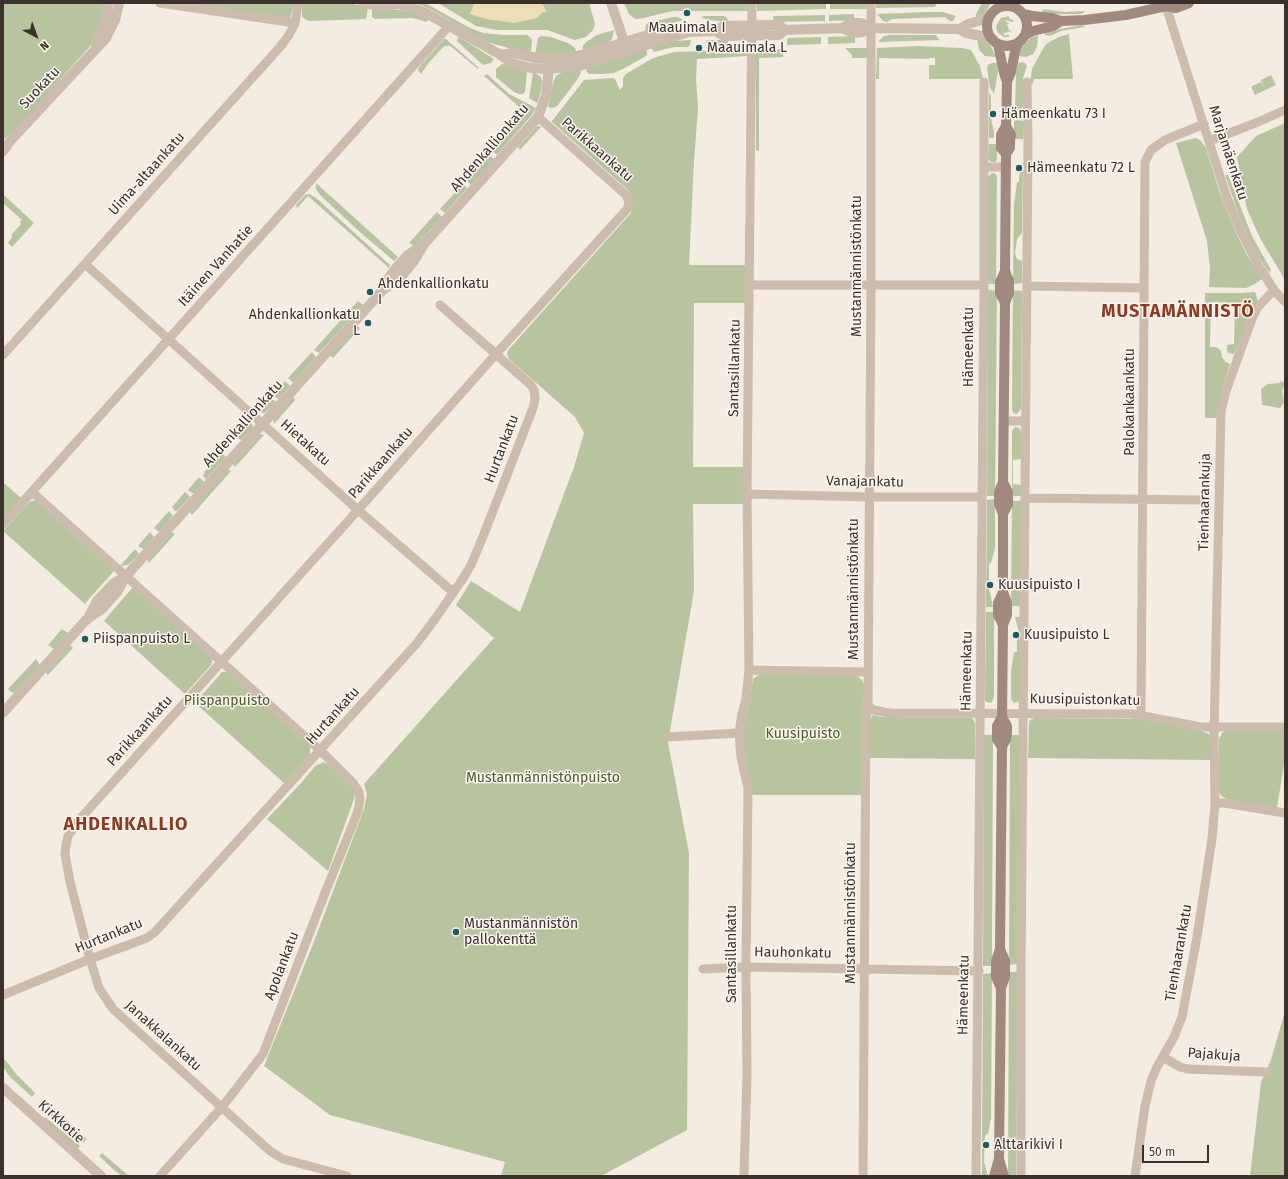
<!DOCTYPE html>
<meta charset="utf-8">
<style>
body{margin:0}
#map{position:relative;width:1288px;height:1179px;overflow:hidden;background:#f4ebe1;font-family:"Fira Sans",sans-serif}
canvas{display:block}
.frame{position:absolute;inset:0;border:4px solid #3b302b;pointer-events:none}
.north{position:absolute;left:16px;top:16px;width:40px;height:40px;-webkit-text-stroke:3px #fbf5ee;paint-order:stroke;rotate:139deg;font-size:11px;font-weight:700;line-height:16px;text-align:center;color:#3b302b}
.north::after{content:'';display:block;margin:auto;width:14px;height:18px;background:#3b302b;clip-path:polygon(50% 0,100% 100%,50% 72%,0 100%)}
.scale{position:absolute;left:1142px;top:1145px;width:67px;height:18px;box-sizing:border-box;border:2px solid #3b302b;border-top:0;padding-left:5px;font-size:12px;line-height:14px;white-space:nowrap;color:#3b302b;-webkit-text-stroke:3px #fbf5ee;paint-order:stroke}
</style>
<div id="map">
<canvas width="1288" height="1179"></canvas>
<div class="frame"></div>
<div class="north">N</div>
<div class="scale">50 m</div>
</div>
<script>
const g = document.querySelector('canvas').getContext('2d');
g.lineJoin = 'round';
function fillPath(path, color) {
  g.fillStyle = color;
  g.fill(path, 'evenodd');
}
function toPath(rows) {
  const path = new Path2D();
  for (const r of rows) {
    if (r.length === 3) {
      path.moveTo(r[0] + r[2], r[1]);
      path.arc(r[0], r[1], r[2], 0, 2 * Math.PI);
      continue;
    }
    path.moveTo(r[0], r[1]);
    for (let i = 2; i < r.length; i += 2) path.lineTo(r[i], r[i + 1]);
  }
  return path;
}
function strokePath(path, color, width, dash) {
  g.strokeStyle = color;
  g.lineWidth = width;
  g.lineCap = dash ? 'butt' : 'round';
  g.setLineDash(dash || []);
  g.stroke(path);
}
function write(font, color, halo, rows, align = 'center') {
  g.font = font + ' "Fira Sans",sans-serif';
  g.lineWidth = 3;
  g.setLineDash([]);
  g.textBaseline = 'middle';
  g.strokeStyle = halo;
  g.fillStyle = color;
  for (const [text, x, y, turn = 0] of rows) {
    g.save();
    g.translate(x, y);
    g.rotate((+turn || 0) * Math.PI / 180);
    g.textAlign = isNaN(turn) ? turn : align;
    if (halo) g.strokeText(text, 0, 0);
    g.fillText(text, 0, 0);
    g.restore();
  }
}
fillPath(toPath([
 [3,3,104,3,102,20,92,44,14,131,3,140],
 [183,3,294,3,290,18],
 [302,3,348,3,368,7,366,19,309,21,302,17],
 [414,3,425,3,470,28,483,33,504,35,527,35,531,38,532,42,531,51,529,53,519,51,487,42,428,8],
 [438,3,589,3,595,24,593,30,586,37,575,40,547,30,497,30,476,26],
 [624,3,748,3,748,11,673,11,639,19,635,19,629,14],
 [757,3,826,3,826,9,757,11],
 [830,3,868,3,868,9,830,9],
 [876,3,937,3,935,7,876,8],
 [982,3,991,3,985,13,976,18,976,14],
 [372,7,407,11,428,19,427,22,413,18,375,19,372,17],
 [1043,9,1065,12,1085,11,1082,14,1060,14,1042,13],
 [927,12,943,12,956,16,953,21,950,21,945,17,892,19,887,22,883,21,877,14],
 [854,14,854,20,829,21,829,15],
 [825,15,825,21,774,22,773,16,774,16],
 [704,16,724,16,727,18,728,22,707,20,701,17],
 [1009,16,1009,18,1014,21,1012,22,1006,20,1006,22,1010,23,1007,24,1009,29,1007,31,1010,30,1012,31,1004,33,1004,35,1009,35,1009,37,1004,37,998,33,996,28,997,24,1001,18],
 [673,17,678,17,683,20,645,31,646,25,648,23],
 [1082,25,1085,27,1061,31,1050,36,1045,35,1044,32],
 [614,30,612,39,608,43,582,52,583,45,589,40,597,35],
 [1069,34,1073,79,1034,79,1033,84,1030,83,1032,69,1040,54,1046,44,1059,37],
 [889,35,936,35,939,39,939,40,878,42,884,36],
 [1038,35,1037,47,1033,54,1026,57,1019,56,1021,50,1025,42,1031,38],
 [541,36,551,37,568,43,575,48,577,53,560,56,535,55,538,38],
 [855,36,855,43,828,44,828,37],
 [459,37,475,47,494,59,491,63,483,65,457,41],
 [821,37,821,44,787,45,787,40,788,38],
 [444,39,446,39,479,68,478,69,454,49,450,46,444,46,427,65,421,74,418,70,419,67],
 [977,39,988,43,991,46,996,57,985,56,979,50],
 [691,40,690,45,688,47,674,47,654,52,651,47,674,41],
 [706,40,728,40,728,43,725,45,707,46],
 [917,46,962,48,971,50,980,66,983,79,929,79,929,65,935,65,935,58,929,58,929,59,879,58,879,79,876,79,877,48],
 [845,48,867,48,868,58,852,58,852,55],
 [646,49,647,53,646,56,623,69,614,73,602,74,589,74,587,72,586,68],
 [783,49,783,57,759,58,759,151,756,150,756,52,757,51],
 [736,50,746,51,748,56,697,59,696,79,698,108,694,161,689,265,747,265,746,303,694,303,693,467,745,467,744,504,693,504,694,591,668,742,689,853,687,1130,601,1176,501,1176,505,1162,330,1115,264,1066,313,944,364,809,367,794,364,784,494,638,456,605,471,581,520,612,574,467,584,433,575,417,509,359,507,354,509,349,631,213,633,201,629,191,552,122,552,121,584,80,612,78,615,79,620,90,623,86,623,78,626,74,653,58,674,52],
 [1022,62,1025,63,1027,66,1023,78,1023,105,1021,111,1017,111,1015,109,1016,73,1018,63],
 [992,63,997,63,998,72,994,94,990,88,987,68,988,65],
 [502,64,527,71,525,92,523,94,519,94,514,92,496,77,496,69],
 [580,69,581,73,577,80,558,105,556,107,552,108,548,107,553,83,556,76,562,72],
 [533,72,540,76,542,80,541,91,537,103,529,98],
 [487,74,509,94,536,108,531,116,497,155,492,151,526,113,484,76],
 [1271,75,1276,85,1255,95,1252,89,1252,86,1261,82,1264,88,1261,80],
 [989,92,991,96,991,118,994,132,994,138,989,138],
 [1017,120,1023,121,1024,124,1023,139,1014,139,1014,121],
 [1285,123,1285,280,1260,238,1247,209,1237,157,1256,136],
 [538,126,541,127,520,150,518,147,536,127],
 [1196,138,1201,141,1206,148,1219,190,1236,233,1247,255,1262,279,1253,285,1246,288,1209,287,1210,268,1207,241,1176,143],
 [989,144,997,144,997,159,996,162,991,162,988,158],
 [489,155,494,159,471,185,466,181],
 [1020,170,1023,170,1022,233,1017,239,1015,253,1017,259,1022,261,1022,283,1013,284,1014,205,1017,182,1019,182],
 [992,173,994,173,997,176,996,284,988,284,988,177],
 [1225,175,1228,175,1252,236,1271,270,1269,273,1255,251,1242,224],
 [316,183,398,257,394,261,361,233,321,196,316,189],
 [463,184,467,188,445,213,440,209],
 [3,194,34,223,12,247,8,243,12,237,12,234,21,224,20,222,22,220,3,203],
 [309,194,315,197,390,265,389,268,308,196,297,208,296,205,305,195],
 [437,212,442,217,415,246,409,243],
 [990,290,997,291,995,496,987,496,988,291],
 [1013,290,1022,291,1021,409,1017,414,1014,413,1012,410],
 [1255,292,1258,301,1234,354,1228,353,1227,350,1227,345,1234,344,1235,303,1211,302,1210,347,1216,347,1219,349,1221,351,1222,357,1226,362,1230,364,1223,387,1217,418,1205,418,1205,293,1241,293],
 [358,301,363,305,319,353,314,350],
 [357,326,360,328,333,358,330,355],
 [312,352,316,357,294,382,292,382,288,378],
 [285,381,290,386,278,399,273,395],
 [1281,381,1285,383,1282,391,1284,402,1280,408,1262,405,1261,389,1268,384,1279,383],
 [293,397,295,400,274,424,273,420],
 [271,398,276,402,265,413,257,412],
 [251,419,253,428,241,440,235,437],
 [1016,427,1020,429,1021,432,1021,459,1013,460,1013,484,1021,485,1021,496,1012,496,1012,431,1014,428],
 [260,434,264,435,235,467,233,464],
 [222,453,226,457,206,479,203,476,205,471,209,468],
 [228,469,231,471,192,515,190,512],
 [199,477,204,482,194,493,192,493,188,490],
 [3,482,21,498,3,519],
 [185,492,190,497,177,511,175,511,172,507],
 [995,499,995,548,991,563,989,564,989,588,993,607,986,607,987,500],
 [32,501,36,501,114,571,88,600,85,604,3,531,29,502],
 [1012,501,1021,501,1020,606,1011,606],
 [169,511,173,516,160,531,158,531,154,528],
 [150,532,154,537,144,549,138,546],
 [172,532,175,534,149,563,147,560],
 [135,549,139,554,128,565,120,566],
 [132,588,136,589,212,657,212,661,211,665,185,694,104,621],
 [986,612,994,612,994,698,991,703,986,702,985,699],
 [1015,617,1020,617,1020,697,1019,701,1014,703,1011,699,1011,672,1014,652,1017,652,1017,633,1019,633],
 [62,629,68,633,54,649,48,645],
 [70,645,73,648,48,675,46,672],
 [36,659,40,665,14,693,11,692,8,689],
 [222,672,228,672,310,746,310,755,284,783,195,703],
 [762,674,856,675,862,680,864,685,863,795,752,795,743,745,743,729,750,700,753,679,758,675],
 [873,715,882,717,972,718,975,723,975,759,869,758,869,720],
 [1034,718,1141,719,1201,731,1209,734,1210,737,1210,760,1028,758,1029,724,1029,721],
 [1227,730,1285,731,1285,758,1277,808,1230,800,1223,797,1220,794,1219,791,1219,739,1222,733],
 [984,735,993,735,992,966,983,966],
 [1010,735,1019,735,1017,964,1009,965],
 [324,762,329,765,351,786,355,793,354,799,328,871,267,819,303,781,315,766],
 [1009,972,1016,972,1018,974,1016,1176,1008,1176],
 [992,973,991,1118,988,1134,985,1135,984,1162,988,1176,982,1176,983,974],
 [1285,1011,1285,1176,1250,1176,1261,1082,1271,1060],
 [3,1057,17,1075,35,1093,32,1097,11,1078,3,1067],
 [53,1108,87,1139,83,1143,58,1123,49,1113],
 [45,1117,80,1146,77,1149,43,1119],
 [102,1153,122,1170,129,1176,122,1176,114,1170,99,1156]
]), '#b8c4a0');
fillPath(toPath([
 [474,3,542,3,547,12,543,12,537,18,514,23,486,19,470,14]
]), '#efdcb8');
strokePath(toPath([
 [160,3,295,23],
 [1165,3,1226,195,1240,230,1258,265,1274,290,1285,302],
 [1006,114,1028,115],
 [1209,141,1258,122,1285,110],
 [985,167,1006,167],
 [85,264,358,510,453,592],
 [750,285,984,285],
 [1027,286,1144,288],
 [3,355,280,47,289,35,295,23,298,3],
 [1004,421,1025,421],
 [32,492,320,750,353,783,359,792,360,799,358,811,325,893,263,1054,222,1107,160,1176],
 [747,494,869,497,982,497],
 [1025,498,1203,500],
 [3,524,449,26],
 [749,670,867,672],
 [868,706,874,710,889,713,1133,714,1201,727,1285,727],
 [1141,715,1145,162,1151,150,1165,140,1204,124],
 [667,737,739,733],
 [1215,803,1224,803,1285,813],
 [703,969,746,967,979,971],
 [3,995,90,959,147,938,155,932,417,643,435,619,462,580,471,565,482,539,533,408,535,399,534,390,531,385,440,305],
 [1163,1057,1180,1067,1188,1069,1266,1072],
 [347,1176,283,1159,270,1151,113,1009,99,988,90,959,70,882,65,854,66,845,68,836,79,820,358,510,496,354,628,208,629,201,626,195,538,117],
 [744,1176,747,1076,746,967,748,788,741,758,739,733,742,714,746,699,749,670,747,494,752,3],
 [863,1176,866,719,868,706,871,285,871,3],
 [976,1176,984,285,984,82],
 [1021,1176,1021,968,1028,141,1027,82],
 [1135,1176,1145,1106,1151,1081,1157,1067,1174,1037,1182,1017,1197,937,1212,839,1215,803,1214,735,1221,411,1226,391,1253,316,1258,307,1274,290]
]), '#cdbbac', 9);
strokePath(toPath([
 [363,3,380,6,398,4],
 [396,3,426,13,501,55,511,63,531,68,549,69,582,65,689,32],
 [611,3,626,47],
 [842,28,851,23,861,23,872,28],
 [960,29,968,24,982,20,990,15],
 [715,31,723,26,771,25,779,25,785,30,842,28,853,33,862,32,872,28,960,29,966,33,982,36,993,39],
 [96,44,105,23,108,3],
 [501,55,514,53,536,58,562,59,587,54,663,30,689,32,715,31,724,36,779,35,785,30],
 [3,151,11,140,106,38,115,20,119,3],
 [383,290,400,278,414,261,423,246],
 [87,620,97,601,113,584,126,576],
 [3,713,86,620,102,609,117,592,126,576,382,291,390,276,397,267,408,255,425,243,538,117,546,95,550,59],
 [3,1088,101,1176]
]), '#cdbbac', 10);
strokePath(toPath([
 [1007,26,20],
 [1023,14,1032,16,1052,18,1061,21,1084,20,1126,15,1166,6,1176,8,1189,3],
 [1025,35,1033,31,1053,26,1061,21],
 [998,44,1004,73,1007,82],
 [1006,154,1001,148,1001,135,1006,126],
 [1005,303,1009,293,1009,281,1005,271,1006,154,1010,148,1010,141,1011,135,1006,126,1007,82,1011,72,1015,52,1018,43],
 [1003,514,999,504,999,492,1003,482,1005,303,1000,293,1000,282,1005,271],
 [1003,625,998,615,998,603,1003,592],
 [1002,747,997,739,997,726,1002,717],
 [1001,988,996,977,996,961,1000,949,1002,747,1006,739,1007,732,1007,726,1002,717,1003,625,1007,615,1007,603,1003,592,1003,514,1008,504,1008,492,1003,482],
 [999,1159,1004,1176],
 [994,1176,999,1159,1001,988,1005,977,1005,961,1000,949]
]), '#a18a7d', 10);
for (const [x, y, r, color] of [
 [687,13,4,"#1f5a5e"],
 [699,48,4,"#1f5a5e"],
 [993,114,4,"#1f5a5e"],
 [1019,168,4,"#1f5a5e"],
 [370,292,4,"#1f5a5e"],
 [368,323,4,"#1f5a5e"],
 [990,585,4,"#1f5a5e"],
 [1016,635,4,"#1f5a5e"],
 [85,639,4,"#1f5a5e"],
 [456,932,4,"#1f5a5e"],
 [986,1145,4,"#1f5a5e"]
]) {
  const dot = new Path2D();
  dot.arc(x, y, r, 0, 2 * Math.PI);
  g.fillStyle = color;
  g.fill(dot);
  strokePath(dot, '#fbf5ee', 1.5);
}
write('14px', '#3b302b', '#fbf5ee', [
 ["Maauimala I",687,28,"center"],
 ["Maauimala L",707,48],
 ["Hämeenkatu 73 I",1001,114],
 ["Hämeenkatu 72 L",1027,168],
 ["Ahdenkallionkatu",378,284],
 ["I",378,300],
 ["Ahdenkallionkatu",360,315,"right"],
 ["L",360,331,"right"],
 ["Kuusipuisto I",998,585],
 ["Kuusipuisto L",1024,635],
 ["Piispanpuisto L",93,639],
 ["Mustanmännistön",464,924],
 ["pallokenttä",464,940],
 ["Alttarikivi I",994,1145]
], 'left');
write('14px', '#3b302b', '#fbf5ee', [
 ["Suokatu",40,88,-47],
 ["Ahdenkallionkatu",490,148,-49],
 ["Parikkaankatu",597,150,41],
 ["Marjamäenkatu",1228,153,72],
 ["Uima-altaankatu",147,174,-48],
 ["Itäinen Vanhatie",216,266,-48],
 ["Mustanmännistönkatu",857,266,-90],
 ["Hämeenkatu",969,347,-90],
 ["Santasillankatu",735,368,-89],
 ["Palokankaankatu",1130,402,-90],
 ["Ahdenkallionkatu",243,424,-48],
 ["Hietakatu",305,443,42],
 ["Hurtankatu",502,449,-69],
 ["Parikkaankatu",381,463,-49],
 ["Vanajankatu",865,482,1],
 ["Tienhaarankuja",1205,502,-89],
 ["Mustanmännistönkatu",854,589,-90],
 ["Hämeenkatu",967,671,-89],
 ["Kuusipuistonkatu",1085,700,1],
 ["Hurtankatu",333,716,-48],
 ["Parikkaankatu",140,731,-48],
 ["Mustanmännistönkatu",851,913,-90],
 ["Hurtankatu",109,936,-22],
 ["Hauhonkatu",793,953,1],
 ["Tienhaarankatu",1179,953,-80],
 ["Santasillankatu",732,954,-90],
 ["Apolankatu",282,966,-69],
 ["Hämeenkatu",964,995,-89],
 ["Janakkalankatu",163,1036,42],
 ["Pajakuja",1214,1055,4],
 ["Kirkkotie",61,1122,42]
]);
write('14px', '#4a5a2e', '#fbf5ee', [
 ["Piispanpuisto",227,701],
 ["Kuusipuisto",803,734],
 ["Mustanmännistönpuisto",543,778]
]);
g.letterSpacing = '1px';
write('bold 18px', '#8c3b22', '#fbf5ee', [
 ["MUSTAMÄNNISTÖ",1178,312],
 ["AHDENKALLIO",126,825]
]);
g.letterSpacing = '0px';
</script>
